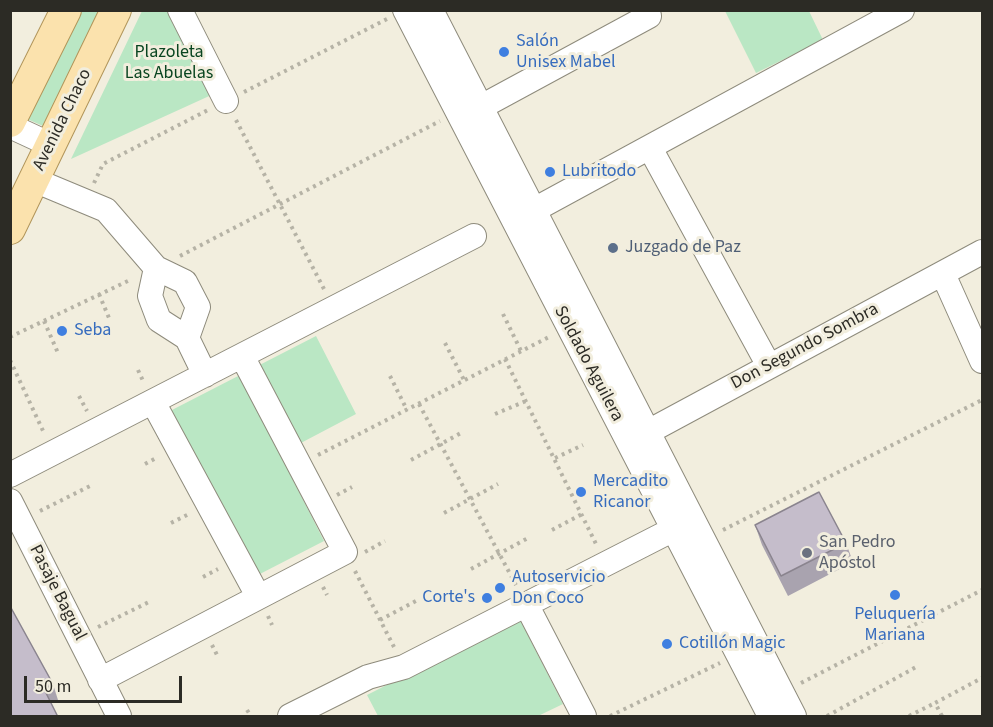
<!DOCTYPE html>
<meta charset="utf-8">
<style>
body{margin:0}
#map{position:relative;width:993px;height:727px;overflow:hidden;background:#f2eede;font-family:"Source Sans 3",sans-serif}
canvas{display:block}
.frame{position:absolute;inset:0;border:12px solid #2c2b25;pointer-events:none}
.scale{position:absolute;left:24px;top:676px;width:158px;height:27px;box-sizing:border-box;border:3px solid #2c2b25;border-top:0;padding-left:8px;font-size:18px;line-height:21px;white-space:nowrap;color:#2c2b25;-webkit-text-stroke:4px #f2eede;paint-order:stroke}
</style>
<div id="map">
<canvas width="993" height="727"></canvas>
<div class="frame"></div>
<div class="scale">50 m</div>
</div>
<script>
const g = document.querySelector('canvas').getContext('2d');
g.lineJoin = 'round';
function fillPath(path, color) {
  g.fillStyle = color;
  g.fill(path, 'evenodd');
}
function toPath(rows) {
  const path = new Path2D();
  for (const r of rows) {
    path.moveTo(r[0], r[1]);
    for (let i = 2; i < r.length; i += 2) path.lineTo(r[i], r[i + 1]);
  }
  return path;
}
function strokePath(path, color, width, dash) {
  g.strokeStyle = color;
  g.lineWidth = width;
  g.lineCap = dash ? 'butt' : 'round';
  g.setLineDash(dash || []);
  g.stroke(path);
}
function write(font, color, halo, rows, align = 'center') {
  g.font = font + ' "Source Sans 3",sans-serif';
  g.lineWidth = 6;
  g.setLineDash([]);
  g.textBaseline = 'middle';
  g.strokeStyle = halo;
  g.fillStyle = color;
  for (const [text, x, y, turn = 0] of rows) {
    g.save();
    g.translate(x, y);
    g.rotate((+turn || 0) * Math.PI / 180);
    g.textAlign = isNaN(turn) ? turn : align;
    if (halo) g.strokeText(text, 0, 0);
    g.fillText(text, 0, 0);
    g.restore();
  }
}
fillPath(toPath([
 [78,11,100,11,43,126,25,118],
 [142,11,195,11,229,87,71,159],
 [725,11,809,11,823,40,756,73],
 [316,336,356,414,280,454,324,541,256,576,170,411],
 [519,618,563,704,538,716,378,716,367,695]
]), '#bae7c4');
const minor = toPath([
 [180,10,226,101],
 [405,10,770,716],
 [431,10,794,716],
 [481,107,649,16],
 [10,126,51,145],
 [650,148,769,366],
 [34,180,106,210,156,268,150,296,159,320,187,338,205,375],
 [521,217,902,10],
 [156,268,185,282,198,307,187,338],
 [943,274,982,361],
 [153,402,258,596],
 [633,440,982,252],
 [10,475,474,236],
 [10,501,119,716],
 [527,606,584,716],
 [100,680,345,552,242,356],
 [290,716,368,677,404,667,672,530]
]);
const major = toPath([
 [10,122,66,10],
 [10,229,116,10]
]);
strokePath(minor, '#8e8b7c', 26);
strokePath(major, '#b1955a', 32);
strokePath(toPath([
 [244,92,387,19],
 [236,120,324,289],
 [94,183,103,164,208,110],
 [180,256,440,121],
 [99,294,109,318],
 [503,314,521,351],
 [44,321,58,353],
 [10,337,130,280],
 [445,343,464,380],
 [505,359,596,544],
 [10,360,44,433],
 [138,370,144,383],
 [390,376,407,410],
 [79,396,87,411],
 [419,404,516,585],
 [495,414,526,401],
 [318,455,549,337],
 [555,458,583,445],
 [411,460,461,433],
 [145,464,158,457],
 [337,495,352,487],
 [40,511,92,485],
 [444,513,498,484],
 [171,523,189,514],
 [552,530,582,514],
 [723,530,982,400],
 [365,552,385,541],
 [471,569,528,538],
 [355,571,394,647],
 [203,577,218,569],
 [323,587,327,595],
 [268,616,272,625],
 [380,620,416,601],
 [98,627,149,602],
 [212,645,218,657],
 [801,683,982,590],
 [247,710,251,716],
 [610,716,720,663],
 [827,716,918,666],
 [909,716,935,703],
 [942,716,935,703,982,678]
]), '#b6b3a6', 4, [3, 4.5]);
strokePath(minor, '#fff', 24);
strokePath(major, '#fbe2ad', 30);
fillPath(toPath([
 [755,525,846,543,853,562,788,596,762,545],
 [10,606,53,684,58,700,51,703,10,717]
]), '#a9a3af');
const building = toPath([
 [819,492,846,543,781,576,755,525,819,492],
 [10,606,53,684,44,689,58,717,10,717,10,606]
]);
fillPath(building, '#c5bdcb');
strokePath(building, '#8a848e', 1.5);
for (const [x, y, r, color] of [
 [504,52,6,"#3f7fe0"],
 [550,172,6,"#3f7fe0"],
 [613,248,6,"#5c6f8a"],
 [62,331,6,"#3f7fe0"],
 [581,492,6,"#3f7fe0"],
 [807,553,6,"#6b7280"],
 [500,588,6,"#3f7fe0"],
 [895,595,6,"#3f7fe0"],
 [487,598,6,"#3f7fe0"],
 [667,644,6,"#3f7fe0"]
]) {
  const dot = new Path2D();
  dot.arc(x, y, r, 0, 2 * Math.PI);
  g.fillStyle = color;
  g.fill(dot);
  strokePath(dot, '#f2eede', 2);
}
write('18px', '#366cbe', '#f2eede', [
 ["Salón",516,42],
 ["Unisex Mabel",516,63],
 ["Lubritodo",562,172],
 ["Seba",74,331],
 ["Mercadito",593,482],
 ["Ricanor",593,503],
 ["Autoservicio",512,578],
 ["Don Coco",512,599],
 ["Corte's",475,598,"right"],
 ["Peluquería",895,615,"center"],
 ["Mariana",895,636,"center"],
 ["Cotillón Magic",679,644]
], 'left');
write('18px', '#094520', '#f2eede', [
 ["Plazoleta",169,53],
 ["Las Abuelas",169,74]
]);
write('18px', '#2c2b25', '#f2eede', [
 ["Avenida Chaco",63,120,-64],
 ["Don Segundo Sombra",805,347,-28],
 ["Soldado Aguilera",588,364,62],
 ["Pasaje Bagual",57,593,63]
]);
write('18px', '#4e5e75', '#f2eede', [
 ["Juzgado de Paz",625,248]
], 'left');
write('18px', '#5b616d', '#f2eede', [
 ["San Pedro",819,543],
 ["Apóstol",819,564]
], 'left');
</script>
